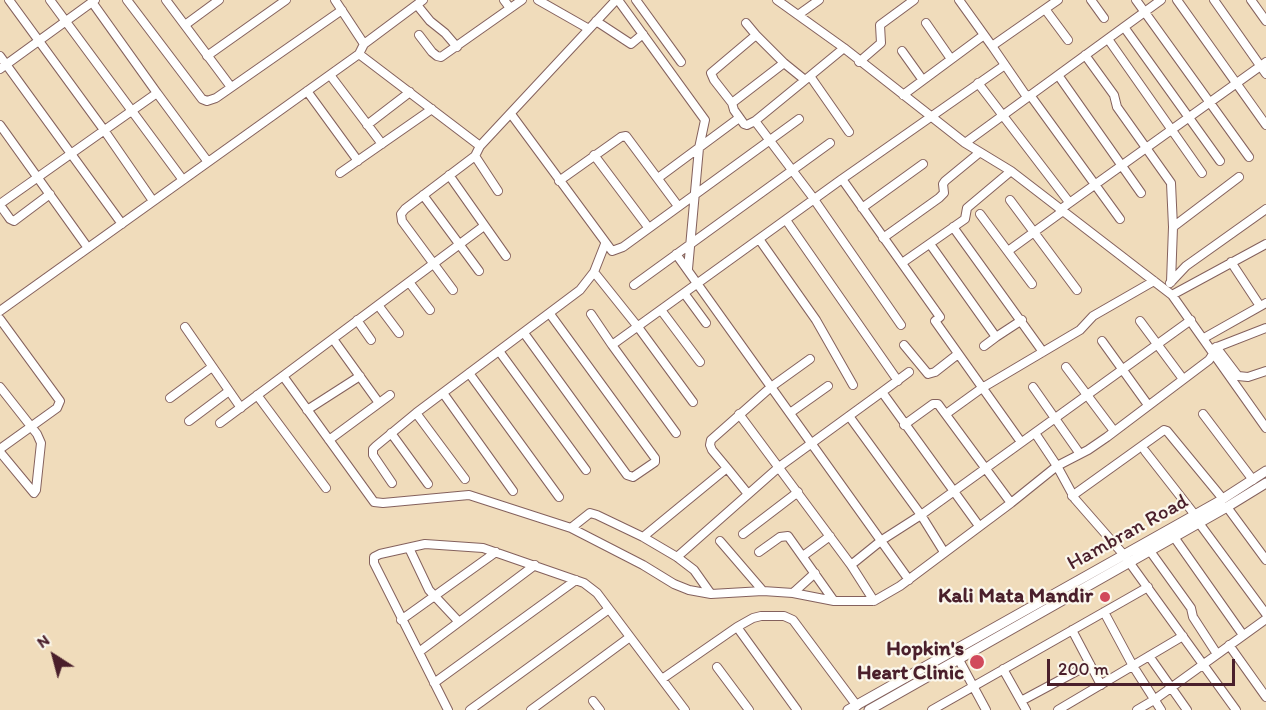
<!DOCTYPE html>
<style>
body{margin:0}
#map{position:relative;width:1266px;height:710px;overflow:hidden;background:#f0dcbb;font-family:Itim,sans-serif}
canvas{display:block}
.north{position:absolute;left:24px;top:626px;width:60px;height:60px;-webkit-text-stroke:4px #fbf7ec;paint-order:stroke;rotate:324deg;font-size:16px;font-weight:700;line-height:24px;text-align:center;color:#4a1f2b}
.north::after{content:'';display:block;margin:auto;width:21px;height:27px;background:#4a1f2b;clip-path:polygon(50% 0,100% 100%,50% 72%,0 100%)}
.scale{position:absolute;left:1047px;top:659px;width:188px;height:27px;box-sizing:border-box;border:3px solid #4a1f2b;border-top:0;padding-left:8px;font-size:18px;line-height:21px;white-space:nowrap;color:#4a1f2b;-webkit-text-stroke:4px #fbf7ec;paint-order:stroke}
</style>
<div id="map">
<canvas width="1266" height="710"></canvas>
<div class="north">N</div>
<div class="scale">200 m</div>
</div>
<script>
const g = document.querySelector('canvas').getContext('2d');
g.lineJoin = 'round';
function toPath(rows) {
  const path = new Path2D();
  for (const r of rows) {
    path.moveTo(r[0], r[1]);
    for (let i = 2; i < r.length; i += 2) path.lineTo(r[i], r[i + 1]);
  }
  return path;
}
function strokePath(path, color, width, dash) {
  g.strokeStyle = color;
  g.lineWidth = width;
  g.lineCap = dash ? 'butt' : 'round';
  g.setLineDash(dash || []);
  g.stroke(path);
}
function write(font, color, halo, rows, align = 'center') {
  g.font = font + ' Itim,sans-serif';
  g.lineWidth = 4.5;
  g.setLineDash([]);
  g.textBaseline = 'middle';
  g.strokeStyle = halo;
  g.fillStyle = color;
  for (const [text, x, y, turn = 0] of rows) {
    g.save();
    g.translate(x, y);
    g.rotate((+turn || 0) * Math.PI / 180);
    g.textAlign = isNaN(turn) ? turn : align;
    if (halo) g.strokeText(text, 0, 0);
    g.fillText(text, 0, 0);
    g.restore();
  }
}
const minor = toPath([
 [9,0,104,130,153,201],
 [50,0,183,180],
 [127,0,202,99,207,101,216,98,342,10],
 [166,0,231,87],
 [335,0,364,44],
 [504,0,510,8],
 [538,0,589,29],
 [618,0,705,120,699,148,688,269],
 [636,0,681,62],
 [777,0,844,48,965,143,1011,171,1172,295,1266,428],
 [959,0,992,46],
 [1058,0,1045,9,1068,40],
 [1091,0,1104,18],
 [1136,0,1249,157],
 [1177,0,1266,125],
 [1214,0,1266,74],
 [1251,0,1266,21],
 [92,2,157,93],
 [417,5,430,21,445,33,457,47],
 [798,15,819,0],
 [596,21,631,44,643,34],
 [746,23,756,35,711,73,714,80,732,103,734,110,744,124,747,125,755,121,810,76],
 [926,23,951,59],
 [185,25,219,0],
 [1124,27,1220,161],
 [419,35,432,52,437,56,441,57,522,0],
 [756,35,784,63,805,80],
 [1108,39,1202,173],
 [844,48,810,76,849,132],
 [902,51,922,79],
 [359,54,480,146],
 [1085,55,1114,95,1117,107,1171,183,1173,227],
 [0,56,122,224],
 [207,56,286,0],
 [859,62,881,43,880,25,914,0],
 [0,69,95,0],
 [330,75,382,144],
 [1058,75,1141,193],
 [978,83,1069,202],
 [307,91,358,161],
 [903,95,984,35],
 [1030,95,1120,219],
 [1027,97,992,46,1045,9],
 [732,103,784,63],
 [511,114,612,251,623,247,799,119],
 [755,121,811,195,901,325],
 [0,125,88,248],
 [367,125,410,92],
 [965,143,1161,0],
 [594,155,648,227],
 [475,156,498,191],
 [340,173,432,109],
 [449,175,506,256],
 [658,178,739,118],
 [842,179,1005,65],
 [559,181,621,137,626,136,678,206],
 [423,195,479,271],
 [1010,200,1077,290],
 [0,204,157,93,208,162],
 [0,205,10,219,14,221,50,194],
 [862,208,923,164],
 [1061,209,1266,62],
 [980,214,1032,284],
 [786,220,898,381],
 [953,227,1043,352],
 [883,238,939,198,944,193,943,184,945,181,979,153],
 [759,239,816,320,853,385],
 [930,244,996,337,984,346],
 [1008,251,1063,211],
 [676,254,909,580],
 [1231,262,1260,306],
 [902,263,965,219,967,208,1011,171],
 [594,272,638,327,693,402],
 [409,282,430,310],
 [1171,282,1173,227,1239,177],
 [1170,283,1186,266,1266,209],
 [634,285,830,143],
 [453,290,402,221,401,214,405,209,475,156,480,146,616,0],
 [684,293,706,323],
 [1172,295,1266,244],
 [378,305,399,333],
 [661,310,700,362],
 [0,311,359,54,364,44,423,0],
 [591,314,612,345,842,179,940,317,935,321,1021,442],
 [0,319,60,401,57,408,0,449],
 [357,320,371,340],
 [1140,321,1183,379],
 [185,327,241,408],
 [524,333,627,475,633,477,655,462,655,458,550,314],
 [996,337,1022,320],
 [1204,338,1266,303],
 [333,339,379,403],
 [1102,341,1148,405],
 [612,345,676,433],
 [904,345,928,374,935,372,958,354],
 [1216,347,1238,376,1248,377,1266,371],
 [1212,349,1266,328],
 [499,351,586,470],
 [1066,367,1114,431],
 [469,373,559,497],
 [283,376,374,502,383,503,469,495,571,528],
 [0,387,37,434,41,443,36,490,34,493,0,452],
 [1033,387,1080,454],
 [882,392,909,372],
 [443,393,513,491],
 [257,395,326,488],
 [170,398,212,367],
 [307,410,360,376],
 [416,413,465,479],
 [790,413,828,386],
 [739,414,851,565,882,540,921,515,1191,320],
 [946,414,982,388,1080,330,1093,316,1154,281],
 [1203,414,1253,480],
 [849,416,921,515,944,552],
 [189,421,229,391],
 [220,423,484,226],
 [904,425,933,404,938,404,1011,503,1057,466,1088,450,1107,437,1209,360,1213,354],
 [391,433,428,484],
 [1035,433,1057,466,1075,499,1124,555,1236,710],
 [329,440,390,395],
 [1145,451,1195,515],
 [727,468,712,450,710,445,711,440,771,387,810,359],
 [392,483,373,455,373,449,376,446,416,413,580,290,594,272,605,244],
 [1072,496,1164,430,1167,431,1223,499],
 [1227,507,1266,560],
 [1199,523,1266,614],
 [743,534,798,492],
 [643,537,727,468,748,494],
 [1174,537,1243,635],
 [720,541,763,591],
 [409,548,429,590,459,622],
 [1150,551,1191,608,1193,617,1217,654],
 [759,552,780,537,788,536,834,601,874,601,851,565],
 [803,556,830,536],
 [677,557,779,467,882,392,979,526],
 [793,593,834,601],
 [711,594,689,590,674,584,643,565,571,528,590,513,597,515,643,537,677,557,694,570,711,594,763,591,793,593,815,573],
 [874,601,900,586,1011,503],
 [1104,612,1133,666,1161,710],
 [401,620,496,552],
 [737,627,753,618,761,616,784,616,793,620,857,706],
 [1072,630,1101,685],
 [1229,645,1266,697],
 [419,652,535,565],
 [1149,656,1187,710],
 [959,660,986,710],
 [717,667,749,710],
 [1003,669,1026,710],
 [662,679,737,627,797,710],
 [434,683,576,580],
 [593,701,600,710],
 [1021,701,1090,664],
 [448,710,374,563,374,557,380,554,425,544,483,548,584,583,597,593,685,710],
 [470,710,609,609],
 [531,710,630,637],
 [932,710,1148,587],
 [1058,710,1183,636],
 [1137,710,1154,700,1266,619]
]);
const major = toPath([
 [848,710,1218,502,1266,471],
 [869,710,1227,507,1266,483]
]);
strokePath(minor, '#84615d', 10);
strokePath(major, '#84615d', 11);
strokePath(minor, '#fff', 8);
strokePath(major, '#fff', 9);
for (const [x, y, r, color] of [
 [1105,597,6,"#d1495b"],
 [977,662,8,"#d1495b"]
]) {
  const dot = new Path2D();
  dot.arc(x, y, r, 0, 2 * Math.PI);
  g.fillStyle = color;
  g.fill(dot);
  strokePath(dot, '#fbf7ec', 2);
}
write('21px', '#4a1f2b', '#fbf7ec', [
 ["Hambran Road",1128,533,-29]
]);
write('bold 21px', '#4a1f2b', '#fbf7ec', [
 ["Kali Mata Mandir",1093,597],
 ["Hopkin's",964,650],
 ["Heart Clinic",964,674]
], 'right');
</script>
